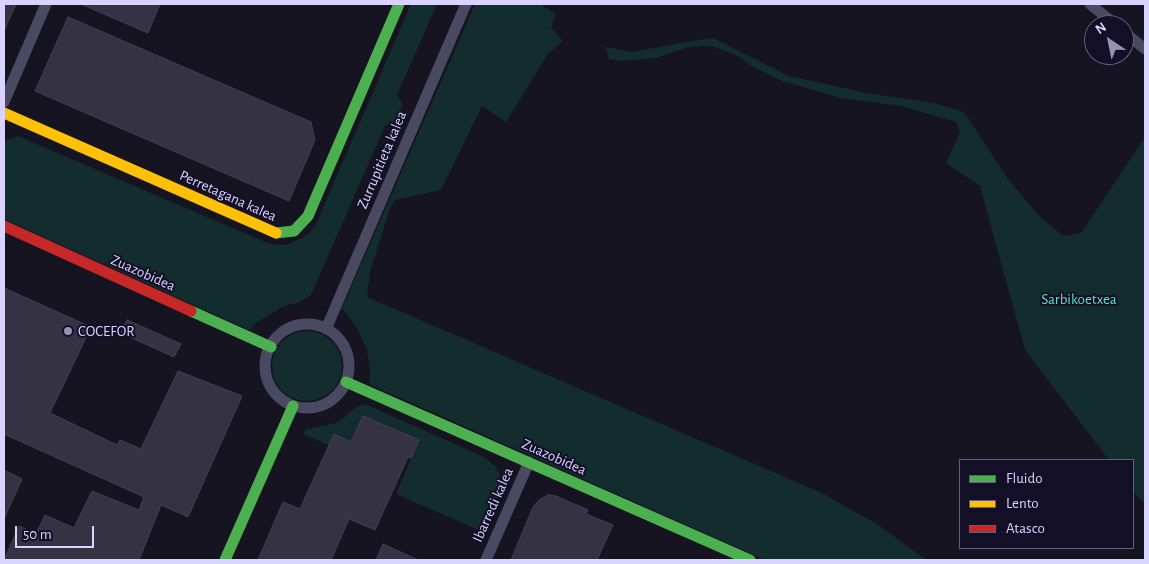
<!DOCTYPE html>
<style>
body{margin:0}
#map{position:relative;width:1149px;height:564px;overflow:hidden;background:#161421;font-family:"Alegreya Sans",sans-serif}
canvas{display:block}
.frame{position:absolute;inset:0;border:5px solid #d9d4ff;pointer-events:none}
.legend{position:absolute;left:959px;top:459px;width:175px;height:90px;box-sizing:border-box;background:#130f26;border:1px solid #625e7d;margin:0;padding:6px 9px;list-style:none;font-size:15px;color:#d9d4ff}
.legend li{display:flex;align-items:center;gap:10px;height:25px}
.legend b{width:25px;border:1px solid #625e7d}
.north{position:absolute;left:1084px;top:15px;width:50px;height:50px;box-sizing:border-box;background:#130f26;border:1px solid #625e7d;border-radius:50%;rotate:326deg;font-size:14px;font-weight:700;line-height:20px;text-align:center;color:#d9d4ff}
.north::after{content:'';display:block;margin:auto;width:18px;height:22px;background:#9591b1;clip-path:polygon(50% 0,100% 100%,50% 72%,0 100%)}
.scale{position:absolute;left:15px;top:526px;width:79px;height:22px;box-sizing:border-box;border:2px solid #d9d4ff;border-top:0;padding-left:6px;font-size:15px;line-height:18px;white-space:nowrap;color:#d9d4ff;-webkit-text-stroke:4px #130f26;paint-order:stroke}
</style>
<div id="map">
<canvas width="1149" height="564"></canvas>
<div class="frame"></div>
<ul class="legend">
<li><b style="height:6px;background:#4caf50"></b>Fluido</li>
<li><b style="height:6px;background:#ffc107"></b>Lento</li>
<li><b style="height:6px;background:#c62828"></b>Atasco</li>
</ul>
<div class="north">N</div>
<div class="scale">50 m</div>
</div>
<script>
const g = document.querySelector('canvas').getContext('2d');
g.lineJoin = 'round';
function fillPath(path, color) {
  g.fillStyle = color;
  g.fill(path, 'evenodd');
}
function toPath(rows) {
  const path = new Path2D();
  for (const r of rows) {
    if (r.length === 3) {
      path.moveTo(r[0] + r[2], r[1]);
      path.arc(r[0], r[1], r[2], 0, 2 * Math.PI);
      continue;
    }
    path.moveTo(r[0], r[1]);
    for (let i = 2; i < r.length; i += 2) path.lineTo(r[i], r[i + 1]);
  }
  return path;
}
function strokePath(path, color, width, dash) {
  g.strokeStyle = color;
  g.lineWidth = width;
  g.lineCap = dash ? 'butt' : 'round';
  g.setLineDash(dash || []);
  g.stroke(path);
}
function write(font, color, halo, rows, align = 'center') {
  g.font = font + ' "Alegreya Sans",sans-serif';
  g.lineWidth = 4;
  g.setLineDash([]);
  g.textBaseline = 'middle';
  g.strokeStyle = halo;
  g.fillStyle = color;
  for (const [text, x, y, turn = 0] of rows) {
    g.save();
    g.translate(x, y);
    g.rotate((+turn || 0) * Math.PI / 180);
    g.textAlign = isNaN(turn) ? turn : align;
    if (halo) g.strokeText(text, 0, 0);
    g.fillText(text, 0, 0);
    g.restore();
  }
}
fillPath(toPath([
 [411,4,437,4,397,95,403,105,395,122,385,126,311,295,298,303,284,306,256,323,249,330,4,219,4,141,18,136,270,244,286,245,302,238,310,232,316,224],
 [475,4,540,4,556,14,551,28,563,41,548,54,506,122,482,106,441,190,395,200,389,211,370,272,367,297,824,494,880,526,926,560,765,560,369,384,370,369,367,350,357,328,342,308],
 [713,38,789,76,866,93,934,103,964,112,1008,179,1042,219,1064,236,1081,233,1145,137,1145,504,1133,492,1133,460,1109,460,1025,350,980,186,946,163,960,132,956,122,901,106,841,98,782,81,750,65,738,56,712,46,688,47,656,58,621,61,609,59,606,47,632,52,691,41],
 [307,366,35],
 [365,404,484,457,495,466,499,473,501,486,499,495,483,532,396,494,419,440,363,416,355,434,379,454,334,434,329,445,303,434,306,429,333,424,342,419,356,407]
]), '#132c2d');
const building = toPath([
 [4,4,16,4,4,31,4,4],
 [81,4,160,4,148,33,81,4],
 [68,17,311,122,315,140,289,201,35,91,68,17],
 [4,288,91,327,50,413,117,445,120,440,141,449,178,371,242,396,188,517,161,505,139,560,4,560,19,526,36,534,45,515,74,528,92,491,139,510,144,497,4,434,4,288],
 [127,320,181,344,174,357,121,333,127,320],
 [363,416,419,440,411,458,408,457,375,530,349,519,331,560,258,560,283,502,300,509,334,434,351,442,363,416],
 [4,470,22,479,4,519,4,470],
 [548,495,556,496,588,510,586,514,613,525,597,560,511,560,533,507,539,500,548,495],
 [383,544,418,560,376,560,383,544]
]);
fillPath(building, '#343243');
strokePath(building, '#433f54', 1);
strokePath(toPath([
 [1090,4,1116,25],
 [1124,32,1145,49],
 [4,102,46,4],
 [307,366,42],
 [326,329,466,4],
 [486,560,529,462]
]), '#4a4962', 11);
strokePath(toPath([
 [276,233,294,231,308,216,399,4],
 [191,311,271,347],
 [346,382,750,560],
 [225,560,293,406]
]), '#4caf50', 11);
strokePath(toPath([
 [4,113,276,233]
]), '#ffc107', 11);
strokePath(toPath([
 [4,226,191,311]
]), '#c62828', 11);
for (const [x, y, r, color] of [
 [68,331,5,"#9591b1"]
]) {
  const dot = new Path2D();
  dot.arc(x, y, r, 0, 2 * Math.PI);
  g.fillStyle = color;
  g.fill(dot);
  strokePath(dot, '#130f26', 2);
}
write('15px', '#d9d4ff', '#130f26', [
 ["Zurrupitieta kalea",382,160,-67],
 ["Perretagana kalea",228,196,24],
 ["Zuazobidea",143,273,24],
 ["Zuazobidea",554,457,24],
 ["Ibarredi kalea",493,505,-66]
]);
write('15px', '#5fe0c0', '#130f26', [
 ["Sarbikoetxea",1079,299]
]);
write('15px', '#d9d4ff', '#130f26', [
 ["COCEFOR",78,331]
], 'left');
</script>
